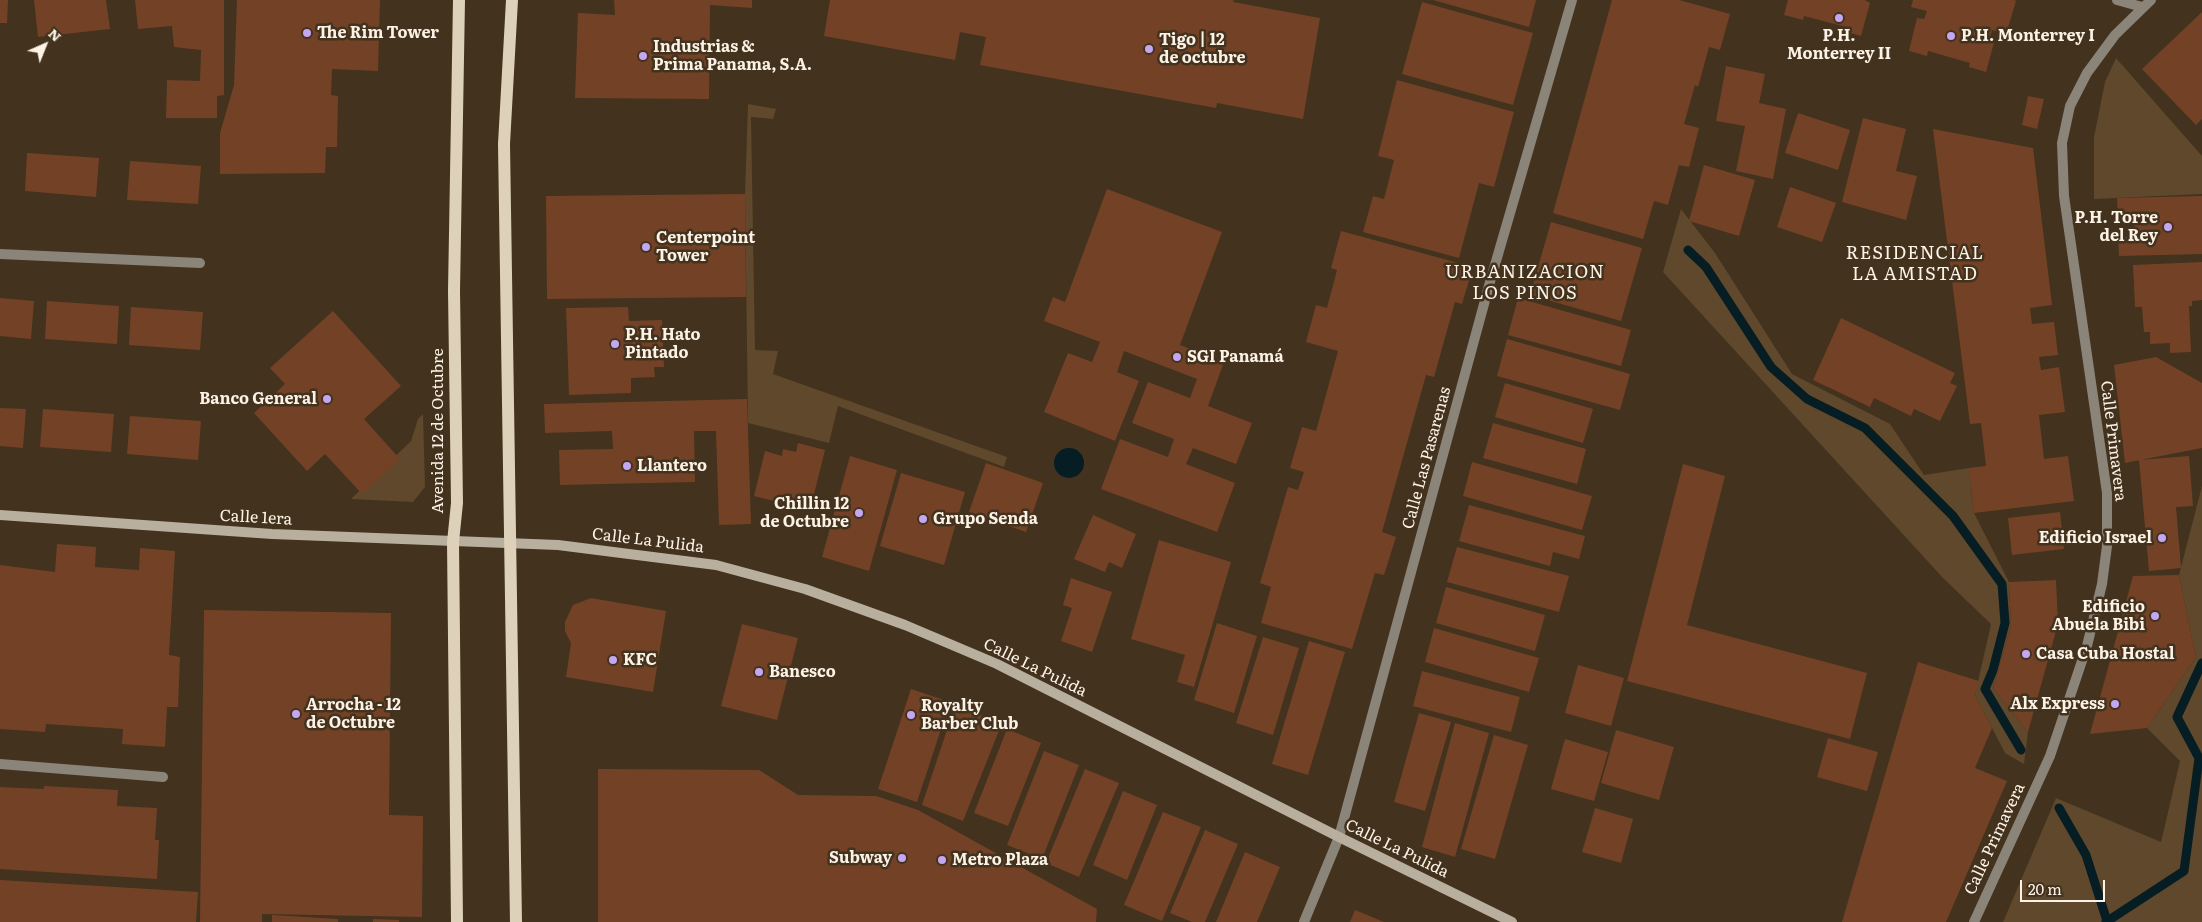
<!DOCTYPE html>
<meta charset="utf-8">
<style>
body{margin:0}
#map{position:relative;width:2202px;height:922px;overflow:hidden;background:#42321e;font-family:Literata,serif}
canvas{display:block}
.north{position:absolute;left:20px;top:20px;width:50px;height:50px;-webkit-text-stroke:4px #42321e;paint-order:stroke;rotate:44deg;font-size:14px;font-weight:700;line-height:20px;text-align:center;color:#fcf2e5}
.north::after{content:'';display:block;margin:auto;width:18px;height:22px;background:#fcf2e5;clip-path:polygon(50% 0,100% 100%,50% 72%,0 100%)}
.scale{position:absolute;left:2020px;top:880px;width:85px;height:22px;box-sizing:border-box;border:2px solid #fcf2e5;border-top:0;padding-left:6px;font-size:15px;line-height:18px;white-space:nowrap;color:#fcf2e5;-webkit-text-stroke:4px #42321e;paint-order:stroke}
</style>
<div id="map">
<canvas width="2202" height="922"></canvas>
<div class="north">N</div>
<div class="scale">20 m</div>
</div>
<script>
const g = document.querySelector('canvas').getContext('2d');
g.lineJoin = 'round';
function fillPath(path, color) {
  g.fillStyle = color;
  g.fill(path, 'evenodd');
}
function toPath(rows) {
  const path = new Path2D();
  for (const r of rows) {
    if (r.length === 3) {
      path.moveTo(r[0] + r[2], r[1]);
      path.arc(r[0], r[1], r[2], 0, 2 * Math.PI);
      continue;
    }
    path.moveTo(r[0], r[1]);
    for (let i = 2; i < r.length; i += 2) path.lineTo(r[i], r[i + 1]);
  }
  return path;
}
function strokePath(path, color, width, dash) {
  g.strokeStyle = color;
  g.lineWidth = width;
  g.lineCap = dash ? 'butt' : 'round';
  g.setLineDash(dash || []);
  g.stroke(path);
}
function write(font, color, halo, rows, align = 'center') {
  g.font = font + ' Literata,serif';
  g.lineWidth = 5;
  g.setLineDash([]);
  g.textBaseline = 'middle';
  g.strokeStyle = halo;
  g.fillStyle = color;
  for (const [text, x, y, turn = 0] of rows) {
    g.save();
    g.translate(x, y);
    g.rotate((+turn || 0) * Math.PI / 180);
    g.textAlign = isNaN(turn) ? turn : align;
    if (halo) g.strokeText(text, 0, 0);
    g.fillText(text, 0, 0);
    g.restore();
  }
}
fillPath(toPath([
 [2116,58,2202,156,2202,194,2094,199,2094,137,2105,82],
 [748,104,776,109,773,119,751,117,755,350,778,351,773,374,1007,457,1004,467,838,406,829,443,748,423,745,194],
 [1681,209,1715,253,1792,374,1890,424,1924,475,1969,468,1974,513,2009,582,2011,626,1993,688,2028,732,2024,764,2005,753,1975,695,1991,624,1943,578,1663,272],
 [423,414,425,487,413,502,351,499,411,441,418,419],
 [2202,486,2202,922,2003,922,2056,798,2161,842,2180,761,2147,728,2196,657,2179,575]
]), '#5f482b');
fillPath(toPath([
 [1069,463,15]
]), '#051d23');
strokePath(toPath([
 [1688,250,1706,267,1771,367,1807,399,1865,428,1953,516,2002,584,2005,623,1993,670,1985,689,2021,750],
 [2059,808,2086,855,2107,921],
 [2106,922,2184,871,2199,758,2177,717,2202,663]
]), '#051d23', 9);
fillPath(toPath([
 [0,0,8,0,7,23,0,23],
 [34,0,106,0,110,29,38,37],
 [135,0,224,0,224,95,217,96,217,118,166,118,167,80,200,81,201,50,174,47,172,26,138,29],
 [237,0,380,0,378,71,332,69,331,95,338,96,337,147,326,147,325,173,220,174,220,133,234,85],
 [614,0,752,0,752,8,710,5,709,99,575,98,578,13,615,15],
 [830,0,1234,0,1233,2,1320,18,1303,119,1217,103,1216,108,980,65,986,37,960,32,955,60,824,36],
 [1433,0,1536,0,1529,27],
 [1612,0,1679,0,1730,14,1720,50,1709,47,1698,87,1695,85,1684,124,1699,128,1689,167,1679,165,1668,205,1654,201,1643,239,1553,213],
 [1788,0,1865,0,1870,3,1861,36,1844,31,1846,27,1804,16,1803,20,1784,15],
 [1913,0,2014,0,2016,1,2006,34,1992,30,1990,38,1995,39,1986,72,1969,67,1970,63,1928,51,1927,56,1909,51,1917,18,1924,19,1927,11,1911,7],
 [1422,2,1533,33,1513,105,1402,74],
 [2202,12,2202,119,2196,125,2142,69],
 [1726,66,1765,74,1759,103,1786,109,1773,179,1736,171,1745,126,1716,121],
 [1397,80,1514,112,1494,187,1479,183,1459,258,1363,232,1373,196,1384,199,1394,160,1378,156],
 [2028,96,2044,99,2037,129,2022,125],
 [1798,113,1850,130,1838,170,1785,153],
 [1863,118,1906,129,1896,171,1917,176,1906,220,1842,202],
 [1933,129,2033,148,2052,305,2030,308,2032,324,2054,322,2058,355,2039,357,2041,370,2059,367,2065,412,2039,415,2044,459,2068,456,2074,501,1974,513,1969,468,1986,466,1981,423,1970,424],
 [27,153,99,158,96,197,25,191],
 [130,161,201,166,198,204,127,200],
 [1704,165,1755,180,1739,236,1689,221],
 [1790,187,1836,203,1822,242,1777,227],
 [1107,189,1222,232,1180,345,1224,362,1208,406,1252,423,1236,464,1193,448,1186,464,1235,483,1217,532,1101,489,1120,439,1168,457,1174,439,1132,423,1148,382,1190,398,1197,379,1124,351,1117,372,1139,381,1115,441,1044,412,1068,353,1092,362,1100,342,1044,321,1053,297,1065,302],
 [745,194,746,297,547,299,546,196],
 [2202,196,2202,254,2119,256,2118,237,2134,237,2134,218,2118,218,2117,198],
 [1551,222,1642,248,1621,321,1530,295],
 [1341,231,1473,267,1462,304,1455,302,1434,377,1426,375,1382,532,1396,537,1384,575,1375,573,1352,649,1261,623,1271,587,1260,583,1288,487,1298,490,1304,472,1290,468,1302,427,1316,431,1338,351,1306,342,1316,305,1327,308,1337,270,1331,268],
 [2202,262,2202,300,2192,301,2192,306,2189,306,2191,352,2170,353,2170,343,2150,344,2150,332,2144,332,2142,307,2135,307,2133,265],
 [0,298,34,301,31,339,0,336],
 [1518,298,1631,330,1621,366,1508,335],
 [47,301,119,306,117,344,45,339],
 [131,307,203,312,200,350,129,345],
 [628,307,629,321,662,320,664,367,654,367,655,377,631,378,631,393,569,395,566,308],
 [333,311,401,386,364,419,400,459,362,494,325,454,307,471,254,413,285,384,270,368],
 [1841,318,1955,373,1950,383,1957,386,1940,421,1914,409,1911,416,1874,398,1870,407,1813,380],
 [1507,339,1630,374,1620,410,1497,376],
 [2156,357,2202,383,2202,448,2125,463,2114,365],
 [1505,383,1593,409,1583,443,1495,417],
 [747,399,751,524,719,525,716,431,694,431,695,482,560,485,559,450,613,449,612,431,545,433,544,404],
 [0,408,26,409,23,448,0,446],
 [43,409,114,414,111,452,40,447],
 [130,416,201,421,198,460,127,454],
 [1493,423,1586,449,1577,484,1483,458],
 [798,443,825,450,810,510,754,496,765,451,782,456,783,449,796,452],
 [850,456,897,470,869,571,822,557],
 [2189,456,2193,506,2176,507,2181,568,2149,571,2139,460],
 [1472,462,1592,496,1582,530,1463,496],
 [986,463,1043,483,1026,532,969,512],
 [1683,464,1725,476,1687,625,1867,673,1850,739,1627,681],
 [901,473,965,492,944,565,880,546],
 [1469,505,1585,536,1579,559,1553,552,1550,566,1459,541],
 [2060,512,2064,549,2012,555,2008,518],
 [1093,515,1136,534,1122,568,1109,562,1105,572,1074,559],
 [1159,540,1231,562,1194,687,1177,682,1185,655,1131,639],
 [57,544,96,547,95,567,139,570,140,548,175,551,169,655,180,657,178,707,167,707,165,747,122,744,123,729,46,724,45,732,0,729,0,565,55,572],
 [1457,547,1569,576,1559,612,1447,582],
 [2179,575,2196,657,2147,728,2090,734,2133,576],
 [1071,578,1112,592,1092,652,1061,641,1072,608,1063,605],
 [2056,580,2058,624,2028,732,1993,688,2011,626,2009,582],
 [1446,587,1545,615,1535,651,1436,623],
 [591,598,666,611,653,692,566,677,571,643,565,631,565,622,573,605],
 [204,610,391,613,389,815,423,816,422,917,262,914,262,922,200,922],
 [1217,623,1257,636,1234,713,1194,700],
 [742,624,798,638,777,720,721,706],
 [1434,628,1539,658,1529,692,1425,662],
 [1263,637,1299,648,1273,735,1236,723],
 [1309,641,1345,652,1308,775,1272,764],
 [1918,662,1979,681,1975,695,1992,728,1975,768,2007,781,1946,922,1842,922],
 [1578,665,1624,678,1611,726,1565,713],
 [1422,671,1520,697,1511,732,1413,706],
 [911,689,950,702,917,802,878,789],
 [955,706,1002,723,963,821,922,805],
 [1419,713,1451,722,1425,811,1394,802],
 [1455,723,1489,733,1455,857,1422,847],
 [1007,729,1041,743,1008,826,974,813],
 [1616,730,1674,747,1659,800,1601,783],
 [1494,735,1528,745,1495,859,1461,849],
 [1828,738,1878,752,1867,791,1817,777],
 [1565,739,1608,752,1594,801,1551,789],
 [1044,751,1079,765,1042,859,1007,845],
 [598,769,759,770,798,795,876,796,918,810,1097,909,1096,922,598,922],
 [1085,769,1119,783,1079,877,1046,863],
 [44,786,118,790,117,806,157,808,155,840,159,840,157,879,0,869,0,787,44,789],
 [1123,791,1157,805,1127,880,1093,865],
 [1595,808,1633,819,1621,863,1582,852],
 [1163,812,1201,827,1162,921,1124,905],
 [1205,830,1238,844,1205,922,1192,922,1170,913],
 [1245,852,1280,867,1257,922,1216,922],
 [0,880,198,892,196,922,0,922],
 [1355,910,1384,922,1350,922],
 [272,915,338,919,338,922,272,922],
 [373,919,399,920,399,922,373,922]
]), '#734226');
strokePath(toPath([
 [2117,0,2142,7],
 [0,254,200,263],
 [0,764,163,777],
 [1304,922,1339,837,1490,282,1572,0],
 [1974,922,2050,756,2087,646,2102,584,2107,546,2107,493,2064,196,2062,143,2070,106,2087,73,2115,35,2151,0]
]), '#8a8479', 10);
strokePath(toPath([
 [0,515,272,534,558,545,716,565,805,589,905,625,997,664,1339,837,1512,922]
]), '#b9af9e', 10);
strokePath(toPath([
 [512,0,504,144,516,922],
 [457,922,453,542,457,503,454,291,459,0]
]), '#ded1ba', 12);
for (const [x, y, r, color] of [
 [1839,18,5,"#c5a7f1"],
 [307,33,5,"#c5a7f1"],
 [1951,36,5,"#c5a7f1"],
 [1149,49,5,"#c5a7f1"],
 [643,56,5,"#c5a7f1"],
 [2168,227,5,"#c5a7f1"],
 [646,247,5,"#c5a7f1"],
 [615,344,5,"#c5a7f1"],
 [1177,357,5,"#c5a7f1"],
 [327,399,5,"#c5a7f1"],
 [627,466,5,"#c5a7f1"],
 [859,513,5,"#c5a7f1"],
 [923,519,5,"#c5a7f1"],
 [2162,538,5,"#c5a7f1"],
 [2155,616,5,"#c5a7f1"],
 [2026,654,5,"#c5a7f1"],
 [613,660,5,"#c5a7f1"],
 [759,672,5,"#c5a7f1"],
 [2115,704,5,"#c5a7f1"],
 [296,714,5,"#c5a7f1"],
 [911,715,5,"#c5a7f1"],
 [902,858,5,"#c5a7f1"],
 [942,860,5,"#c5a7f1"]
]) {
  const dot = new Path2D();
  dot.arc(x, y, r, 0, 2 * Math.PI);
  g.fillStyle = color;
  g.fill(dot);
  strokePath(dot, '#42321e', 2);
}
write('bold 16px', '#fcf2e5', '#42321e', [
 ["The Rim Tower",317,33],
 ["P.H.",1839,36,"center"],
 ["Monterrey II",1839,54,"center"],
 ["P.H. Monterrey I",1961,36],
 ["Tigo | 12",1159,40],
 ["de octubre",1159,58],
 ["Industrias &",653,47],
 ["Prima Panama, S.A.",653,65],
 ["P.H. Torre",2158,218,"right"],
 ["del Rey",2158,236,"right"],
 ["Centerpoint",656,238],
 ["Tower",656,256],
 ["P.H. Hato",625,335],
 ["Pintado",625,353],
 ["SGI Panamá",1187,357],
 ["Banco General",317,399,"right"],
 ["Llantero",637,466],
 ["Chillin 12",849,504,"right"],
 ["de Octubre",849,522,"right"],
 ["Grupo Senda",933,519],
 ["Edificio Israel",2152,538,"right"],
 ["Edificio",2145,607,"right"],
 ["Abuela Bibi",2145,625,"right"],
 ["Casa Cuba Hostal",2036,654],
 ["KFC",623,660],
 ["Banesco",769,672],
 ["Alx Express",2105,704,"right"],
 ["Arrocha - 12",306,705],
 ["de Octubre",306,723],
 ["Royalty",921,706],
 ["Barber Club",921,724],
 ["Subway",892,858,"right"],
 ["Metro Plaza",952,860]
], 'left');
write('16px', '#fcf2e5', '#42321e', [
 ["Avenida 12 de Octubre",438,431,-90],
 ["Calle Primavera",2113,441,83],
 ["Calle Las Pasarenas",1427,458,-75],
 ["Calle 1era",256,518,3],
 ["Calle La Pulida",648,541,7],
 ["Calle La Pulida",1035,668,26],
 ["Calle Primavera",1995,839,-65],
 ["Calle La Pulida",1397,849,26]
]);
g.letterSpacing = '1px';
write('18px', '#fcf2e5', '#42321e', [
 ["RESIDENCIAL",1915,254],
 ["LA AMISTAD",1915,275],
 ["URBANIZACION",1525,273],
 ["LOS PINOS",1525,294]
]);
g.letterSpacing = '0px';
</script>
